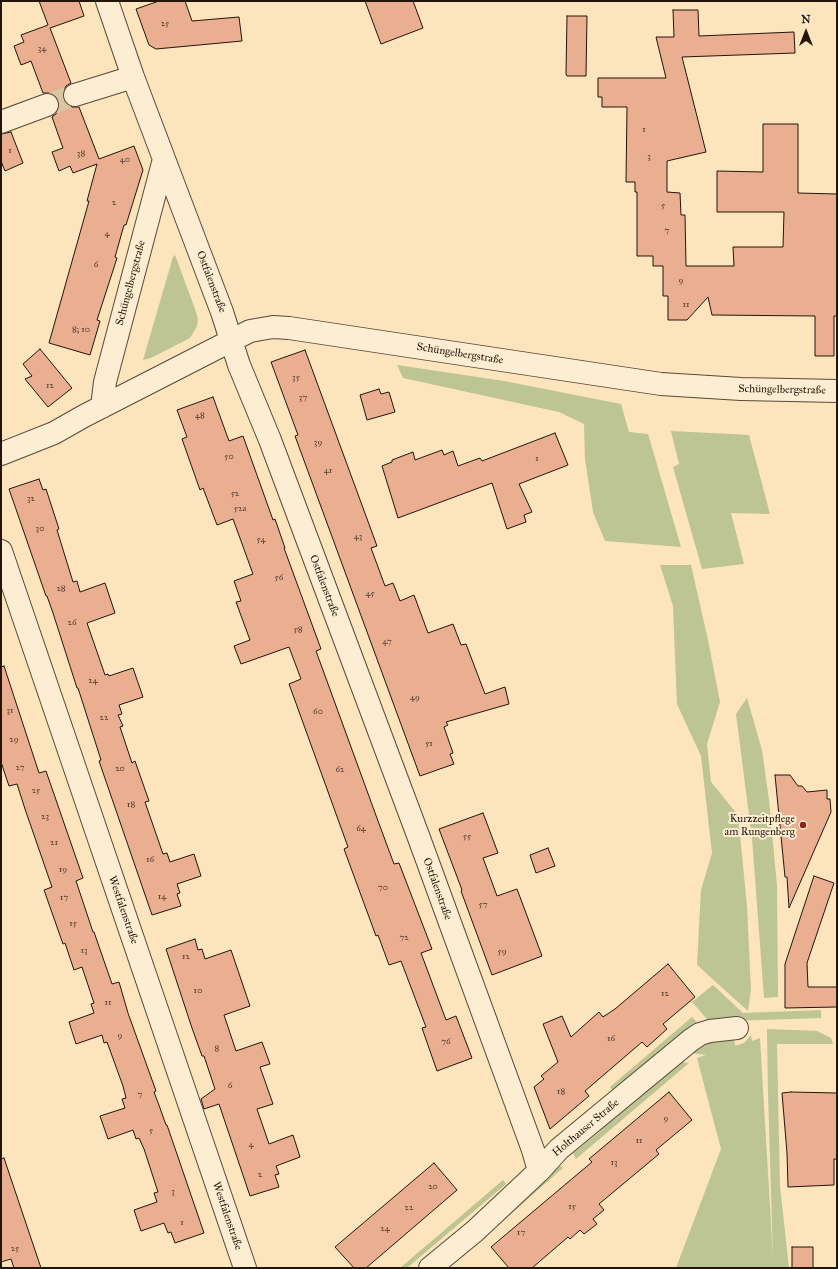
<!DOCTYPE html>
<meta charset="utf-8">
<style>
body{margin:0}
#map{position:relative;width:838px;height:1269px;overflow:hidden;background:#fce4bc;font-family:"IM FELL Great Primer",serif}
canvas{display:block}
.frame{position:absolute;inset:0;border:2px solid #231509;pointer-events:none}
.north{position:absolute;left:786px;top:12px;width:40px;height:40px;-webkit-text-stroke:3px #fdedd3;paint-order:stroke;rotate:0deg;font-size:11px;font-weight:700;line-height:16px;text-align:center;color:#231509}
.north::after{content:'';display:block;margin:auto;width:14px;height:18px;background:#231509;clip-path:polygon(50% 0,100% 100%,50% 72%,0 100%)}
</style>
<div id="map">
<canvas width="838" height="1269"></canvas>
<div class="frame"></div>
<div class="north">N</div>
</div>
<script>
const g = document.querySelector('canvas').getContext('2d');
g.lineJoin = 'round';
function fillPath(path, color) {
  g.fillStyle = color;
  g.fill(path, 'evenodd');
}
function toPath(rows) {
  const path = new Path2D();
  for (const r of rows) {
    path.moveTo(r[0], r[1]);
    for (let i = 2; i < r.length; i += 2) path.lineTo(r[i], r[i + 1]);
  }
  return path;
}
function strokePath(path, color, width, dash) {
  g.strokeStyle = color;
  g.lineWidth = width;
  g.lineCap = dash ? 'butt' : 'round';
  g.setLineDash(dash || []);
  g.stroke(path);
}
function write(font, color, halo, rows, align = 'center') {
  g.font = font + ' "IM FELL Great Primer",serif';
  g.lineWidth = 4;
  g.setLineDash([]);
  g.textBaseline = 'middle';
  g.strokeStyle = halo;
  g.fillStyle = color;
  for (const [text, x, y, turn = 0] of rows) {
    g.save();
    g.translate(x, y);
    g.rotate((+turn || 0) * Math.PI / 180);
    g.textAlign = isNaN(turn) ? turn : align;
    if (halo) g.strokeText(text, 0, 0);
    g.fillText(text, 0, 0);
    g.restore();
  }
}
fillPath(toPath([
 [175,255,195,309,198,319,197,326,190,338,151,358,143,360,173,257],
 [397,365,504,381,621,404,629,432,648,434,681,547,605,541,593,512,585,459,584,424,559,412,403,378],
 [671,431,749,435,770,514,731,513,744,564,702,569,673,467,679,464],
 [660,565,691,565,708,640,720,702,707,744,711,782,738,815,747,906,751,990,748,1011,697,965,701,890,712,853,701,756,677,704,673,606],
 [747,698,762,750,769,800,777,886,778,997,764,998,752,838,736,714],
 [713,985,743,1013,821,1010,821,1018,730,1021,712,1025,692,1002],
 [692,1017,699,1025,616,1095,610,1087],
 [767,1029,817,1031,831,1038,833,1044,777,1044,780,1186,789,1268,676,1268,721,1149,697,1058,706,1055,682,1052,734,1033,735,1046,744,1043,751,1035,752,1041,760,1038,773,1257,768,1095],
 [682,1062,689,1063,576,1159,573,1153,597,1134,624,1107,676,1063],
 [560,1166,563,1168,490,1232,492,1224],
 [503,1180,506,1184,407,1268,400,1268]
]), '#bcc593');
const building = toPath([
 [39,1,79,1,84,16,50,28,71,83,66,86,63,92,63,99,66,104,72,107,79,107,99,159,134,146,143,170,126,225,124,225,115,257,117,258,97,320,100,321,90,355,49,343,89,201,87,201,97,164,73,173,70,166,59,171,52,152,63,148,52,117,57,113,59,107,59,101,55,95,49,93,43,93,31,61,21,65,14,46,24,42,21,35,48,25,39,1],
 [159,1,185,1,192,21,239,17,242,41,156,49,149,45,136,9,159,1],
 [365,1,413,1,423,28,381,44,365,1],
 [673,10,698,10,699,36,794,32,795,53,682,57,706,152,667,161,667,192,680,193,681,215,685,215,686,266,734,266,733,247,783,247,784,212,717,212,717,171,763,172,763,124,798,124,798,193,837,194,837,316,834,316,834,356,815,356,815,316,712,315,708,297,687,320,668,320,668,296,663,296,663,266,653,266,653,256,637,256,637,192,635,192,635,182,626,182,627,107,602,107,602,97,598,97,598,78,666,78,656,37,674,37,673,10],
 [567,16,587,16,586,76,567,76,566,74,567,16],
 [11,132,23,163,5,171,1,161,1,134,11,132],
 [40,349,72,388,48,407,25,379,32,376,23,364,40,349],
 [305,350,377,546,371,548,385,586,393,583,400,601,414,595,428,633,453,624,461,645,466,644,485,694,505,687,509,704,446,722,448,725,444,727,453,753,450,754,454,764,420,776,295,436,298,435,271,362,305,350],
 [379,389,381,394,389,392,395,412,367,420,360,395,379,389],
 [213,397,229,441,243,436,273,520,275,519,285,548,284,548,321,649,316,651,378,821,394,864,399,863,432,949,421,953,446,1020,456,1016,472,1058,437,1071,422,1028,426,1027,401,961,389,965,378,935,376,936,344,849,348,847,289,684,301,679,289,647,241,664,234,646,250,640,236,602,241,601,234,581,253,574,233,519,217,525,203,488,200,490,182,439,187,437,177,410,213,397],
 [555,433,568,465,519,484,532,512,524,515,526,522,507,529,492,483,398,518,382,466,392,462,392,460,413,452,415,460,442,450,444,455,453,451,458,466,480,458,482,461,555,433],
 [39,479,43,490,46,489,59,529,57,530,73,582,77,581,80,592,105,583,115,613,87,623,105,675,108,674,109,676,133,668,143,697,119,705,122,714,118,715,123,726,120,727,132,763,135,761,149,801,145,802,163,854,167,853,170,862,194,854,201,876,177,884,180,893,177,894,181,906,152,915,99,761,101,760,78,688,77,688,53,613,47,596,46,596,9,489,39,479],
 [4,666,39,773,46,771,83,878,76,881,93,932,94,932,112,984,119,982,128,1013,156,1091,154,1092,160,1108,166,1125,167,1125,204,1233,175,1243,171,1232,168,1233,164,1223,141,1231,134,1210,157,1202,154,1193,158,1192,144,1149,139,1138,136,1139,133,1130,108,1139,100,1116,125,1108,122,1099,126,1098,123,1086,107,1042,104,1043,102,1035,76,1044,69,1022,94,1013,91,1004,94,1003,82,967,74,970,65,943,63,944,44,890,52,887,25,809,17,784,9,786,1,762,1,667,4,666],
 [775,775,790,775,798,786,802,786,807,792,827,790,827,799,830,799,831,812,789,908,787,877,785,877,775,775],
 [483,813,498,853,483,858,497,896,517,889,542,956,492,975,461,891,462,890,439,829,483,813],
 [548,848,555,866,536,873,530,855,548,848],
 [814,876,834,883,807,963,808,987,837,987,837,1007,785,1008,785,964,814,876],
 [195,939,198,950,202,949,205,959,231,950,250,1006,224,1015,236,1051,262,1042,270,1064,260,1067,273,1104,257,1109,269,1144,293,1135,300,1157,276,1166,279,1174,275,1175,279,1187,250,1196,219,1104,204,1109,201,1099,215,1089,204,1056,202,1056,192,1028,166,949,195,939],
 [668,964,695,997,663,1024,667,1029,647,1047,642,1042,585,1091,589,1096,550,1129,534,1087,544,1079,541,1076,558,1062,543,1024,562,1016,571,1037,599,1012,603,1017,615,1009,668,964],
 [669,1092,692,1120,656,1150,659,1154,599,1204,604,1210,593,1219,597,1224,584,1234,580,1230,570,1239,568,1237,532,1268,509,1268,491,1247,592,1162,589,1159,669,1092],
 [791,1092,837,1093,837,1159,834,1159,834,1185,788,1187,787,1153,782,1093,791,1092],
 [4,1158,41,1268,14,1268,11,1259,1,1262,1,1159,4,1158],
 [434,1163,457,1190,366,1268,354,1268,335,1247,434,1163],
 [792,1247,813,1247,813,1268,792,1268,792,1247]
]);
fillPath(building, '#eaae91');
strokePath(building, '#231509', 1);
strokePath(toPath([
 [47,105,75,95]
]), '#dbc5a1', 22, [22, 11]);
const minor = toPath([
 [107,1,133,77,222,312,239,365,270,440,419,838,533,1150,539,1171],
 [75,95,133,77],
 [1,122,47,105],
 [102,407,105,382,164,159],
 [1,454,54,433,84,416,250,331,273,327,289,328,661,384,741,389,837,391],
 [1,551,245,1268],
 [430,1268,475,1231,539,1171,559,1149,691,1040,700,1034,710,1031,737,1028]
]);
strokePath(minor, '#594936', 24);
strokePath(minor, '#fdedd3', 22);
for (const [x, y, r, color] of [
 [803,825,4,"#8f2418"]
]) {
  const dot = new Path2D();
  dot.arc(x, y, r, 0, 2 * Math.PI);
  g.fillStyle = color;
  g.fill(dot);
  strokePath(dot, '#fdedd3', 1.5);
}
write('9px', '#553b2b', null, [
 ["25",165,24],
 ["34",42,49],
 ["1",644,130],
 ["1",10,151],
 ["38",81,154],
 ["3",649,157],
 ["40",125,160],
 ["2",114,203],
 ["5",663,206],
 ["7",667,231],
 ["4",107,234],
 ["6",96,265],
 ["9",681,281],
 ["11",686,305],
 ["8; 10",81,330],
 ["35",296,378],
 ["12",50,386],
 ["37",303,398],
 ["48",200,416],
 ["39",318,443],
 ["50",229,457],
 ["1",537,459],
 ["41",328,471],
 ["52",235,494],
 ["32",31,499],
 ["52a",240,509],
 ["30",40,529],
 ["43",358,537],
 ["54",261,540],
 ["56",279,578],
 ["28",61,589],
 ["45",370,594],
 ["26",72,623],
 ["58",298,630],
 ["47",387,642],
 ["24",93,681],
 ["49",415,698],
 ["31",10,711],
 ["60",318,712],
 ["22",104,718],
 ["29",14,740],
 ["51",429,744],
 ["27",20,768],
 ["20",120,769],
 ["62",340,770],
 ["25",36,791],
 ["18",131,805],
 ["23",45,817],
 ["64",361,829],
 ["55",467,837],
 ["21",54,843],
 ["16",150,860],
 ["19",63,870],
 ["70",383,888],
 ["14",162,897],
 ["17",64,898],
 ["57",483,905],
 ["15",73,924],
 ["72",404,938],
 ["13",84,951],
 ["59",502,952],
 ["12",186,957],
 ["10",198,991],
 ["12",665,994],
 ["11",108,1003],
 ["9",120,1036],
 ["16",611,1039],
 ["76",446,1042],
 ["8",217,1049],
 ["6",230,1086],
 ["18",561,1092],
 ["7",140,1095],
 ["9",666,1119],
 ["5",151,1131],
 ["11",639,1141],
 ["4",251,1145],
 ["13",614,1163],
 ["2",260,1175],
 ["20",433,1187],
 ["3",173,1192],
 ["15",572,1207],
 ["22",409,1208],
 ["1",182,1223],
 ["24",385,1229],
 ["17",521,1233],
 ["25",15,1249]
]);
write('11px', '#231509', '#fdedd3', [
 ["Ostfalenstraße",211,282,69],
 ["Schüngelbergstraße",131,283,-75],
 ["Schüngelbergstraße",460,354,9],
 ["Schüngelbergstraße",782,390,1],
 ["Ostfalenstraße",324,586,69],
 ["Ostfalenstraße",437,889,70],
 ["Westfalenstraße",123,910,71],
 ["Holthauser Straße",586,1128,-40],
 ["Westfalenstraße",227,1216,71]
]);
write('11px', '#231509', '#fdedd3', [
 ["Kurzzeitpflege",795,819],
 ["am Rungenberg",795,832]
], 'right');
</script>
